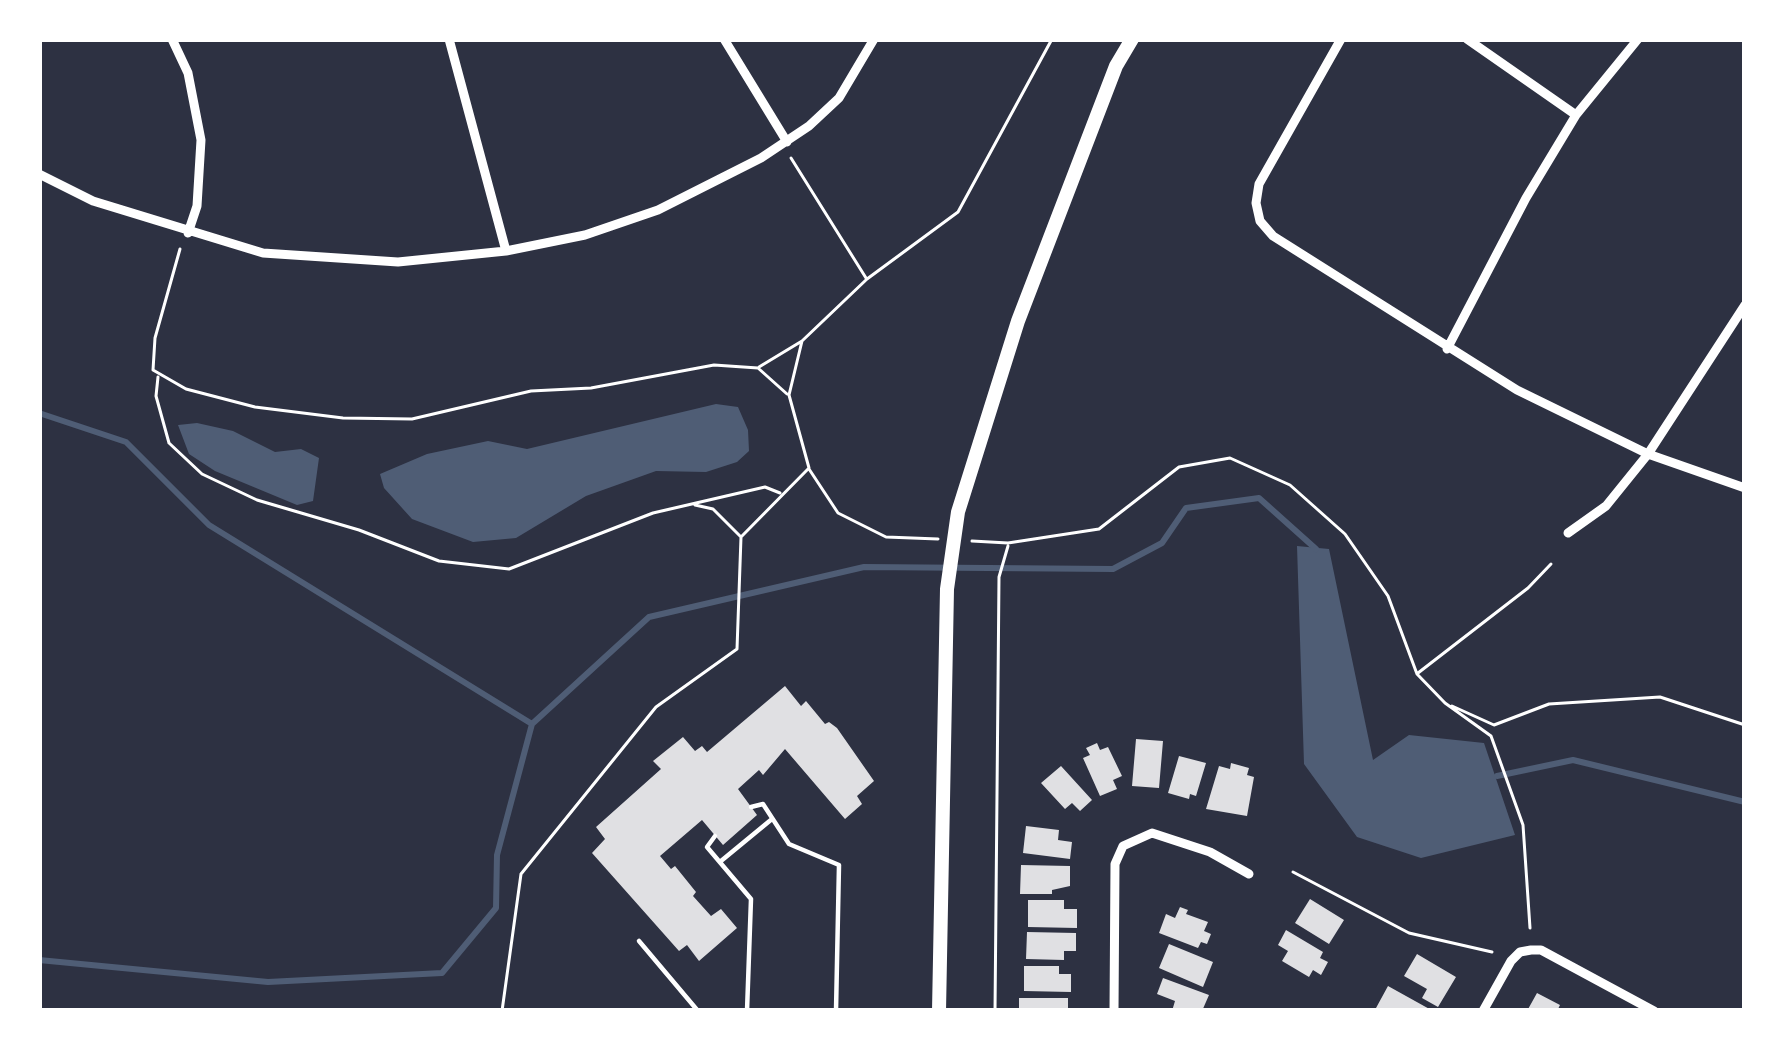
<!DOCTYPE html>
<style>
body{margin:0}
#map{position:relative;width:1784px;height:1050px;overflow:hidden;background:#2d3142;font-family:"Work Sans",sans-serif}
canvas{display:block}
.frame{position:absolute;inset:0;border:42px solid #fff;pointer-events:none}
</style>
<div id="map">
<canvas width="1784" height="1050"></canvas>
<div class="frame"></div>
</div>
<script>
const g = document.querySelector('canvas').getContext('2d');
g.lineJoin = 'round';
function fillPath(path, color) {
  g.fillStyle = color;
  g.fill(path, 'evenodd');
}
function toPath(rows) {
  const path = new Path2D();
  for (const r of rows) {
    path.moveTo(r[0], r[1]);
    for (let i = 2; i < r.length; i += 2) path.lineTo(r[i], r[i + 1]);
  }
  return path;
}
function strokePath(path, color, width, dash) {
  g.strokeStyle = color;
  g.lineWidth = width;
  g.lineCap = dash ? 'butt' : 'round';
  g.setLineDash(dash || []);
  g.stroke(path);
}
fillPath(toPath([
 [716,404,738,407,748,430,749,451,737,462,706,472,656,471,586,496,516,538,473,542,412,519,384,488,380,474,427,454,488,441,527,449],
 [197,423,233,431,275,452,301,449,319,458,313,501,297,505,215,471,189,454,178,425],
 [1297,546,1329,549,1373,760,1409,735,1484,743,1515,835,1421,858,1357,837,1304,764]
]), '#4f5d75');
strokePath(toPath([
 [39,413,126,442,209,525,532,724],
 [1497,776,1573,760,1745,802],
 [39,960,268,982,442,973,496,908,497,855,532,724,649,617,864,567,1113,569,1162,543,1186,508,1259,498,1316,549]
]), '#4f5d75', 6);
fillPath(toPath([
 [785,686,801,706,806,701,825,724,829,722,837,728,874,781,857,796,862,804,845,819,785,749,763,775,759,770,738,789,757,815,723,845,702,820,660,856,671,869,675,866,696,892,693,896,711,916,721,909,737,928,699,961,687,945,679,951,592,853,605,839,596,827,661,769,653,761,683,737,695,751,702,746,707,752],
 [1136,739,1163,741,1159,788,1132,786],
 [1097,743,1100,750,1108,747,1122,776,1113,780,1117,789,1100,796,1083,758,1090,755,1086,748],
 [1179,756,1206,763,1196,796,1190,794,1189,799,1168,793],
 [1231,763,1249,768,1247,775,1254,777,1247,816,1206,809,1219,766,1230,769],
 [1061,766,1092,800,1080,811,1072,803,1065,809,1041,783],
 [1026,826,1059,830,1058,840,1072,842,1070,859,1023,853],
 [1021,865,1070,866,1070,886,1052,890,1052,894,1020,894],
 [1310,899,1344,920,1329,944,1295,923],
 [1028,900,1064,900,1064,909,1077,909,1077,928,1028,927],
 [1180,907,1188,910,1186,914,1208,922,1204,931,1211,934,1207,944,1201,942,1198,948,1159,933,1166,914,1175,918],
 [1286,930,1323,952,1320,958,1328,962,1321,975,1313,970,1309,977,1282,961,1288,951,1278,945],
 [1027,932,1076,933,1076,951,1064,951,1064,960,1026,959],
 [1169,944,1213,962,1203,987,1159,968],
 [1417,954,1456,977,1438,1007,1422,998,1427,989,1404,976],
 [1024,966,1059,966,1059,974,1071,974,1071,992,1024,991],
 [1163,978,1209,995,1202,1011,1172,1011,1175,1001,1157,994],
 [1388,986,1433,1011,1382,1011,1376,1008],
 [1537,993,1560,1005,1557,1011,1527,1011],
 [1019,998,1068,998,1068,1011,1019,1011]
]), '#e0e0e3');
strokePath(toPath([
 [791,158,866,278],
 [180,249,155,338,153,370,186,389,255,407,343,418,412,419,531,391,591,388,714,365,758,368,787,394],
 [759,367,802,341],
 [158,377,156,396,169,443,202,474,257,500,359,530,439,561,509,569,653,513,765,487,780,493],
 [809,469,838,513,886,537,938,539],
 [695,505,713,509,740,536],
 [972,541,1008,543,1099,529,1179,467,1230,458,1290,485,1345,534,1388,596,1417,674,1445,703,1491,736,1523,825,1530,928],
 [1418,673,1528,588,1551,564],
 [1452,706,1494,725,1549,704,1660,697,1745,725],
 [1293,872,1409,933,1492,952],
 [502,1011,521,874,656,707,737,649,741,537,809,468,789,395,802,341,867,279,958,212,1052,39],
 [995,1011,999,577,1008,546]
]), '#fff', 3);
strokePath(toPath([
 [751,807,763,804,789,844,839,865,836,1011],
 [715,836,707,847,751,899,747,1011],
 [721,861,772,819],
 [639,941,698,1011]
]), '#fff', 4.5);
strokePath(toPath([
 [172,39,188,73,201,140,197,206,188,233],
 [449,39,506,251],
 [724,39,787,142],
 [1341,39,1259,184,1256,203,1260,221,1273,236,1517,390,1648,454,1745,488],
 [1467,39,1576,115],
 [39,174,93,201,263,253,398,262,506,251,585,235,658,210,761,158,809,126,839,98,874,39],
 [1447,349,1526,198,1576,115,1638,39],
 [1568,533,1606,506,1648,454,1745,305],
 [1114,1011,1115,864,1123,846,1152,833,1210,852,1249,874],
 [1483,1011,1511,961,1520,952,1531,950,1541,950,1654,1011]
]), '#fff', 9);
strokePath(toPath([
 [939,1011,947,589,958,512,1018,321,1116,66,1132,39]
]), '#fff', 14);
</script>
